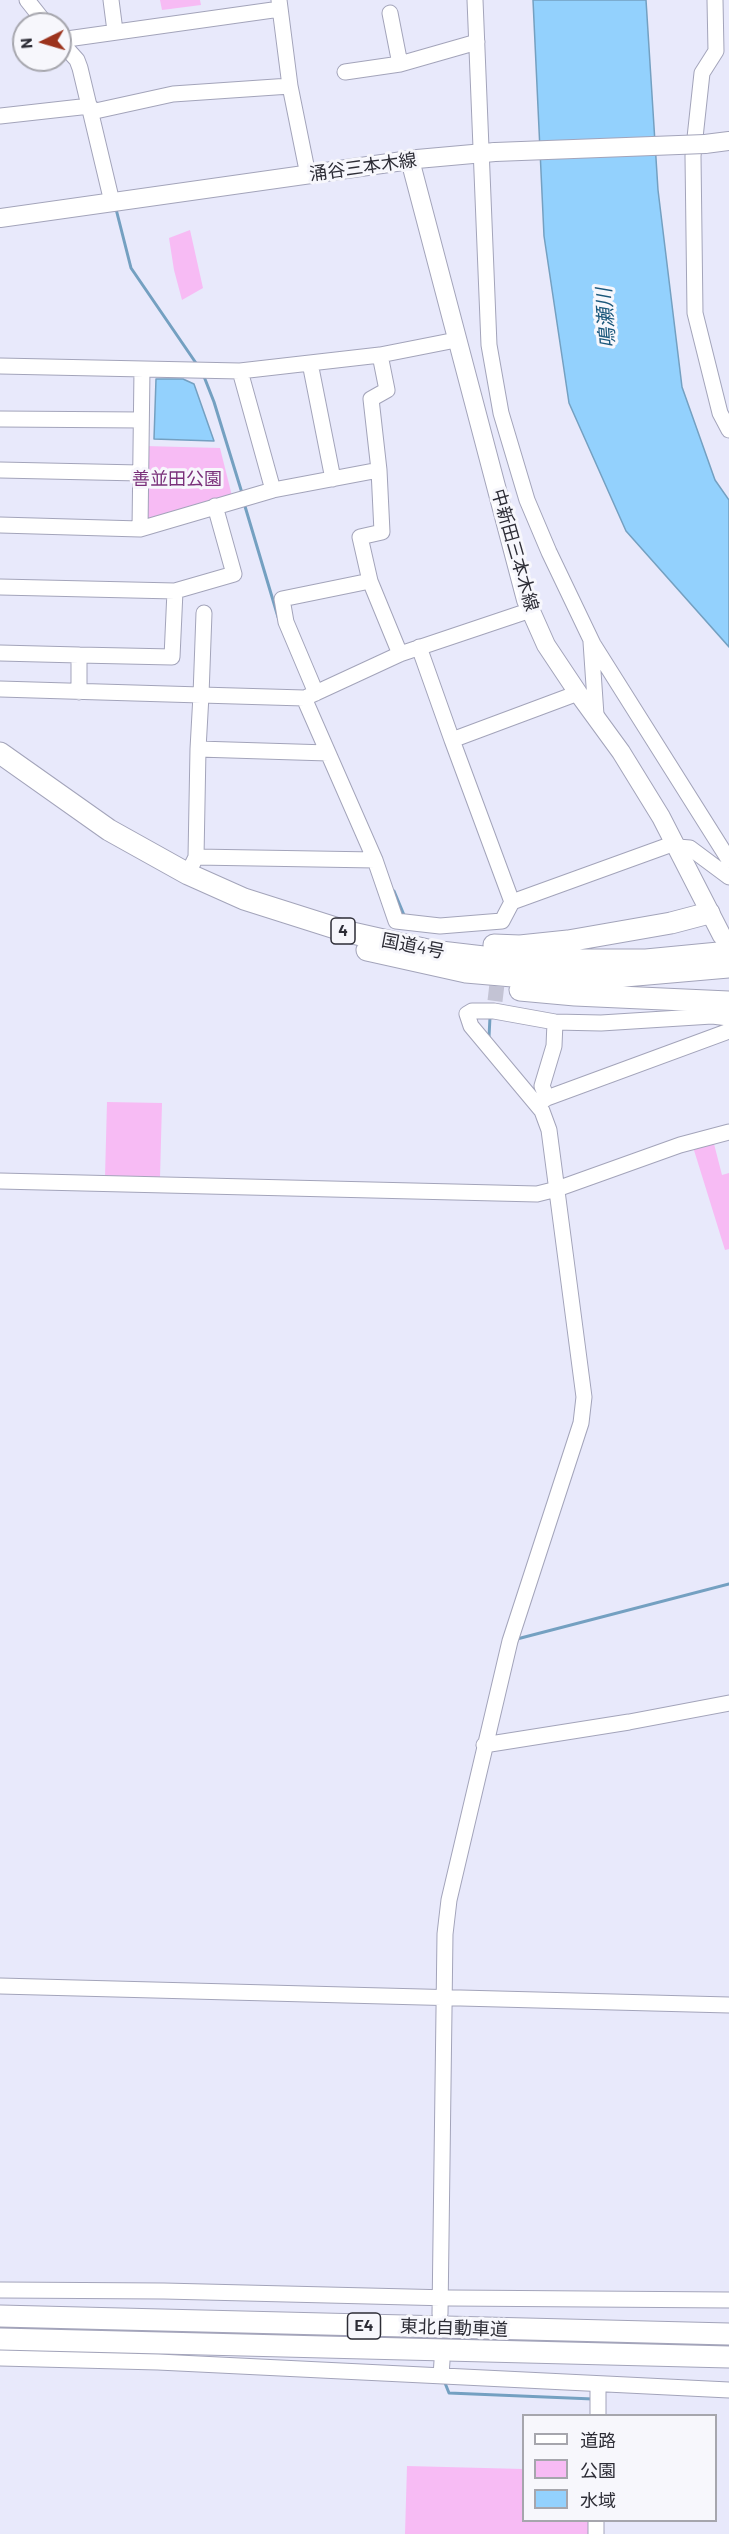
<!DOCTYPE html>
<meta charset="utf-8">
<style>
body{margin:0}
#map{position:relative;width:729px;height:2534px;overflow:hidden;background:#e8e9fb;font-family:Barlow,"Noto Sans JP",sans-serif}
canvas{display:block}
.legend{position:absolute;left:522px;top:2414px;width:195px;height:108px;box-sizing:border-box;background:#f7f7fc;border:2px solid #a6a6ad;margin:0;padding:8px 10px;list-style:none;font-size:18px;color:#2d2d36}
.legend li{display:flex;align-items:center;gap:12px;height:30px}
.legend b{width:30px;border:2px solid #a6a6ad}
.north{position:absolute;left:12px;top:12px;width:60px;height:60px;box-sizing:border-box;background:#f7f7fc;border:2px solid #a6a6ad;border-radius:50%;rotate:265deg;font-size:16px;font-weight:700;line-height:24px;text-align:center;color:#2d2d36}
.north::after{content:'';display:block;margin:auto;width:21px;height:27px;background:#9c331d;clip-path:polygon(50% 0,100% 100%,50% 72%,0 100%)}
</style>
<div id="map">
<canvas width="729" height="2534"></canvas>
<ul class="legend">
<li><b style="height:8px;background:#fff"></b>道路</li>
<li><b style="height:16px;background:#f7bbf4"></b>公園</li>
<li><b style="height:16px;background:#93d1fd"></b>水域</li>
</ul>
<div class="north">N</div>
</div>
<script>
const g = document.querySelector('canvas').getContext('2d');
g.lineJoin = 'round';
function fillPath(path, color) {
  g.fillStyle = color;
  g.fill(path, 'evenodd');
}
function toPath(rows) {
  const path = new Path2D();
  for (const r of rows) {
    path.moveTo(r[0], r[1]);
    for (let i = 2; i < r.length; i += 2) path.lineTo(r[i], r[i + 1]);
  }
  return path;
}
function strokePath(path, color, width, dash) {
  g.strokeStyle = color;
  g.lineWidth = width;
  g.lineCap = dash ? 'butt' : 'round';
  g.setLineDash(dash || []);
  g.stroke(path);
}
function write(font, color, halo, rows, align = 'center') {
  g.font = font + ' Barlow,"Noto Sans JP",sans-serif';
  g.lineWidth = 6;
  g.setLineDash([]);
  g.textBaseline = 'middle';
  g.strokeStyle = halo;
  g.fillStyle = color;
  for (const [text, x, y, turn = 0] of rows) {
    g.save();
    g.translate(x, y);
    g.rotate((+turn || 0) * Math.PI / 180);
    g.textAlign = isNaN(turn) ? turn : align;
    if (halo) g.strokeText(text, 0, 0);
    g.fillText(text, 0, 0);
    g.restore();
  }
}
fillPath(toPath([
 [160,0,200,0,201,5,162,10],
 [190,230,203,288,182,300,174,270,169,238],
 [145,446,220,448,232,496,144,521],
 [107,1102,162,1103,160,1178,105,1177],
 [713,1140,722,1175,729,1173,729,1249,725,1250,693,1147],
 [407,2466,523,2469,524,2520,591,2521,591,2534,405,2534]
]), '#f7bbf4');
const water = toPath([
 [533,0,646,0,658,190,682,387,715,480,729,500,729,647,626,531,569,403,544,236,533,0],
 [156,379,183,379,194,384,214,441,154,439,156,379]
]);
fillPath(water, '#93d1fd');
strokePath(water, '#74a0c1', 1.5);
strokePath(toPath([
 [116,209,131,268,198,366],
 [203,374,214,402,242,493],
 [244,503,278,617],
 [394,891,404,915],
 [489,1037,490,1017],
 [517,1639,729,1584],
 [445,2383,449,2393,593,2399]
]), '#74a0c1', 3);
strokePath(toPath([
 [495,1001,499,967]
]), '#c3c3d4', 15, [15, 8]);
const minor = toPath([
 [27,0,46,24],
 [111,0,115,31],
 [279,0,290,86,308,175],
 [475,0,489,345,501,413,527,500,549,552,593,644,729,860],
 [715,0,716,51,702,73,693,156,695,313,720,413,729,430],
 [390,13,400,64],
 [60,40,280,9],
 [60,41,77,60,80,68,112,202],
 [345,72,400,64,477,42],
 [91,112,173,94,290,86],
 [0,116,90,106],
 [310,363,333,479],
 [0,366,240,371,380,355,456,340],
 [240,371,273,490],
 [0,419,141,420],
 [0,470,140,473],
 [379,470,371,399,387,390,380,355],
 [0,525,140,529,273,490,379,470,382,532,360,537,370,581,282,599,286,622,316,693],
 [140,529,142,369],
 [370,581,400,654],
 [0,587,175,591],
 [591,642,596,715],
 [419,647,452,740],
 [0,653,79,655],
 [0,689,201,695,204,613],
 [79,692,79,655,172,657,175,591,234,574,215,506],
 [307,697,400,654,531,610],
 [328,753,198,749,201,695,304,698,375,860,396,921,440,926,502,921,512,902,452,740,578,693],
 [678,847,690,848,729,877],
 [196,857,375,860],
 [192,865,196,857,198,749],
 [512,902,675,843],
 [547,1098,542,1086,554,1046,555,1022],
 [537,1104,547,1098,729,1031],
 [0,1181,537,1194,557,1189,680,1145,729,1132],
 [484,1745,629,1722,729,1703],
 [0,1986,729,2005],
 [0,2290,164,2291,450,2298,729,2300],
 [440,2314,445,1934,449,1900,510,1641,581,1423,584,1397,549,1130,542,1111,471,1026,467,1014,472,1011,494,1011,555,1022,601,1023,712,1016,729,1018],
 [0,2358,158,2362,729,2390],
 [441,2376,442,2361],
 [598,2416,598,2385],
 [596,2534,596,2520]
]);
const major = toPath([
 [705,144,729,141],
 [410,160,526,600,546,645,578,693,621,752,661,817,722,936],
 [0,218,417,159,495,152]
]);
const highway = toPath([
 [0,753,109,830,188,874,244,899,348,932,432,951,509,960,646,960,729,952],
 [494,945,520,946,568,941,671,923,709,913],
 [367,950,466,972,536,978,602,978,729,967],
 [520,990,575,995,729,1002],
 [0,2316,729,2334],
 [0,2339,729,2357]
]);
strokePath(minor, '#a3a4ba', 17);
strokePath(major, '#a3a4ba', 20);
strokePath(highway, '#a3a4ba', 23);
strokePath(minor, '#fff', 15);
strokePath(major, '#fff', 18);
strokePath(highway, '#fff', 21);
const majorBridge = toPath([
 [495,152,705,144]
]);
strokePath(majorBridge, '#a3a4ba', 20, []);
strokePath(majorBridge, '#fff', 18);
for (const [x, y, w] of [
 [343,931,24],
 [364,2326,33]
]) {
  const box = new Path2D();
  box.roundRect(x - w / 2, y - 13, w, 26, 4.5);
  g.fillStyle = '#f7f7fc';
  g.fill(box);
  strokePath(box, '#2d2d36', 1.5);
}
write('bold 16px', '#2d2d36', null, [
 ["4",343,931],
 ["E4",364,2326]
]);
write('18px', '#2d2d36', '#f7f7fc', [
 ["涌谷三本木線",363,167,-8],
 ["中新田三本木線",515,550,74],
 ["国道4号",413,946,11],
 ["東北自動車道",454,2328,2]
]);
write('18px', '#7a307a', '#f7f7fc', [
 ["善並田公園",177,479]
]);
write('italic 20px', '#1a577b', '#f7f7fc', [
 ["鳴瀬川",606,318,-94]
]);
</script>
